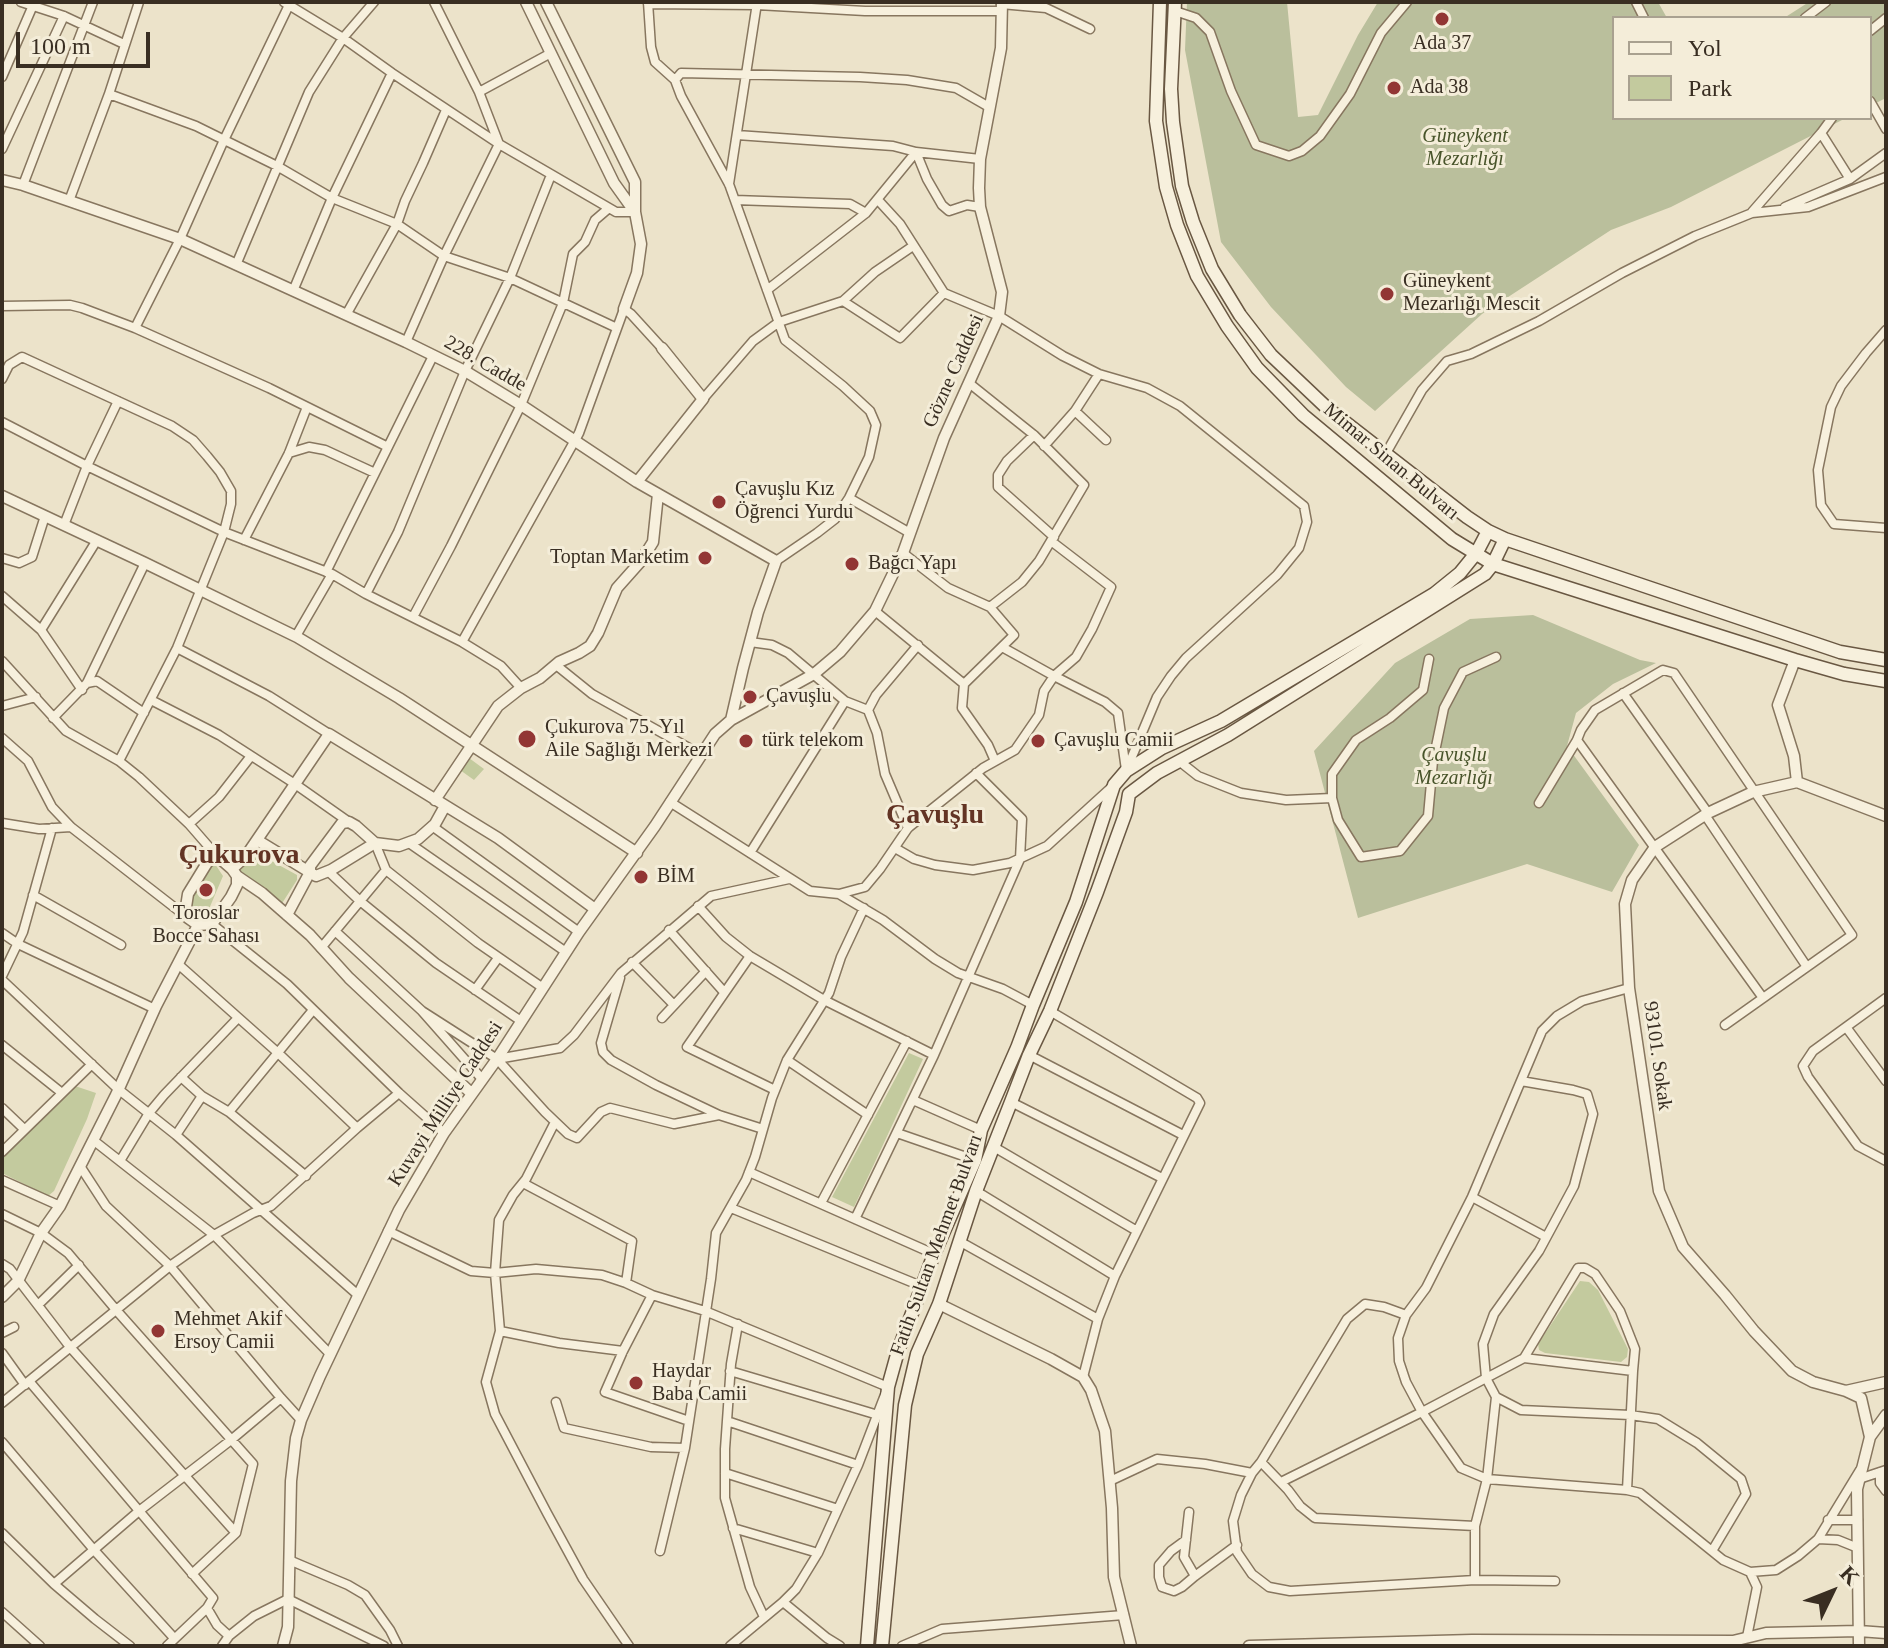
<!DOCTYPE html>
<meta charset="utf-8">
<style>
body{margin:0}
#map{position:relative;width:1888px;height:1648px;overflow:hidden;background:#ece3ca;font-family:Georgia,serif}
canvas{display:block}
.frame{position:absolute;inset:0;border:4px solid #392e22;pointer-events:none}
.legend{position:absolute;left:1612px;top:16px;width:260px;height:104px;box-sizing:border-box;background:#f4edd9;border:2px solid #a9a190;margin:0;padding:10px 14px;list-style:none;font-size:24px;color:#392e22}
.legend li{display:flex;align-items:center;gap:16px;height:40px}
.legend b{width:40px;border:2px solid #a9a190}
.north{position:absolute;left:1792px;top:1552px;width:80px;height:80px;-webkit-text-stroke:6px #f4edd9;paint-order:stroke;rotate:47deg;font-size:22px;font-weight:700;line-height:32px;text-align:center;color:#392e22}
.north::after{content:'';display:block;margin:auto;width:28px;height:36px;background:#392e22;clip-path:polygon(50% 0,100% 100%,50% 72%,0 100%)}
.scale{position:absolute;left:16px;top:32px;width:134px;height:36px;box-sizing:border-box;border:4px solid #392e22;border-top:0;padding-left:10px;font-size:24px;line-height:28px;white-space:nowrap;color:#392e22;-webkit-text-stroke:6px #f4edd9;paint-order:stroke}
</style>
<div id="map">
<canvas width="1888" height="1648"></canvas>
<div class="frame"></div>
<ul class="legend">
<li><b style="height:10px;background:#f7f0dd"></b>Yol</li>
<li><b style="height:22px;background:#c3ca9e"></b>Park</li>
</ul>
<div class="north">K</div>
<div class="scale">100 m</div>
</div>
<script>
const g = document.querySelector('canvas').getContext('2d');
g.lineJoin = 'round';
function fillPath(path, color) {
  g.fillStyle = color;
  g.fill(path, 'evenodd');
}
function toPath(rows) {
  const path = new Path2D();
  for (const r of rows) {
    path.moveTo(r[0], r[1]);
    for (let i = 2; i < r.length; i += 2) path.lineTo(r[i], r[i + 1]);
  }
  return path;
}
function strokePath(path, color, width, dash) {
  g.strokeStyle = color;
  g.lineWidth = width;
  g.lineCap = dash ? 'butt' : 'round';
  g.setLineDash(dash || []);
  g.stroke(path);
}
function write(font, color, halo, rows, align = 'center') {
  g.font = font + ' Georgia,serif';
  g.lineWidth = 6;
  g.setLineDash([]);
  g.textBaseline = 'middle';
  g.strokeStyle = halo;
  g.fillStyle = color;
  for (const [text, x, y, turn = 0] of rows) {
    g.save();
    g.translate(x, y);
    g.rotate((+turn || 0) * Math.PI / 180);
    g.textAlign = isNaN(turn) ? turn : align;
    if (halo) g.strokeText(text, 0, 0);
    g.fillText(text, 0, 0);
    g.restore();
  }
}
fillPath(toPath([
 [469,758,484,769,474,780,460,770],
 [257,853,297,875,297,880,279,908,237,872,252,855],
 [215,864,223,876,206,916,199,914,191,909,191,900,199,878],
 [909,1053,923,1059,854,1207,832,1197],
 [75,1086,96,1093,87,1119,54,1191,48,1196,2,1173,2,1159],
 [1580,1281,1589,1282,1598,1290,1628,1349,1627,1357,1621,1362,1545,1353,1539,1350,1538,1344]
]), '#c3ca9e');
fillPath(toPath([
 [1187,2,1287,2,1298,117,1318,115,1358,35,1378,2,1658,2,1667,18,1614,18,1614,118,1846,118,1671,207,1611,230,1482,314,1375,411,1346,387,1271,307,1221,242,1185,50],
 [1809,2,1886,2,1886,98,1870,106,1870,18,1784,18],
 [1533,615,1640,660,1656,663,1613,684,1576,713,1567,746,1639,845,1612,892,1527,864,1358,918,1314,751,1395,663,1470,619]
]), '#babf9c');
const minor = toPath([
 [21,2,64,16,124,44],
 [284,2,343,38,392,73,499,144,616,212,635,212],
 [648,2,651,47,655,62,675,80,681,96,729,184,785,340,843,386,870,411,876,425,869,457,849,498,835,519,817,533,776,561],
 [1636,2,1644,18],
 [648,4,757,5,865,11,1001,11],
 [1001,4,1046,8,1090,29],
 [1175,11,1196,18,1210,32,1231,91,1256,145,1289,156,1302,151,1320,136,1350,94,1381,33,1407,2],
 [1805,18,1826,2],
 [1870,31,1886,18],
 [2,77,34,3],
 [675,80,681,73,860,77,907,80,956,88,989,107],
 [479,92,551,53],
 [109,94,196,126,277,166,332,198,397,224,444,256,510,278,617,328],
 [1870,101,1886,129],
 [1821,133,1850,179],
 [737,135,893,146,916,152,927,179,942,205,949,211,967,205,980,207],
 [2,149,64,16],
 [729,184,757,3],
 [23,185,93,2],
 [735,200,850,204,866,213],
 [878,200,900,224,944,293,999,316,1063,356,1099,374,1147,388,1180,406,1304,506,1307,522,1299,548,1277,575,1186,658,1171,676,1157,697,1126,771],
 [69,201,109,94,139,2],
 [1785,207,1850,179,1886,153],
 [1752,212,1821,133,1832,118],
 [236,265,309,92,343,38,374,2],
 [767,290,866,213,916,152,980,159],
 [293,291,332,198,392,73],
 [843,301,875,272,913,246],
 [2,306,70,305,82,308,135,328,269,388,388,447],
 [346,315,397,224,405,201,423,163,446,110],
 [135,328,180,239,224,140,290,3],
 [1886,330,1866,353,1841,386,1831,407,1818,470,1821,505,1834,524,1886,528],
 [406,342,444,256,499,144,479,92,434,2],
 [2,379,9,365,22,357,172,426,193,440,207,456,220,472,231,491,231,504,224,532,177,648,119,761],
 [969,383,1034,435,1084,485,1039,561,1022,582,990,607],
 [703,399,753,341,779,322,843,301,900,338,944,293],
 [1075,411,1106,440],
 [2,422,87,466,224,532,332,574,366,594,462,642,501,666,521,688],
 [1034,435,1007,461,998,475,998,487,1054,537],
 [1044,446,1075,411,1099,374],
 [289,453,309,447,325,450,375,473],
 [1385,455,1422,390,1447,361,1471,354,1539,321,1622,273,1695,236,1752,213,1808,207,1886,177],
 [849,498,910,533],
 [64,525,87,466,118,401],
 [244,540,289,453,307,407],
 [903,553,948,588,990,607,1014,635,964,684,962,708,988,745,995,761],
 [2,558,19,563,32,557,45,516],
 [326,572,433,356],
 [366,594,398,532,465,371,510,278,551,175],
 [2,596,41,630,82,690],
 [875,611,964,684],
 [413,617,451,546,521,405,563,303,573,254,585,242,595,220,609,208],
 [41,630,97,540],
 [296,636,332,574],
 [462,642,579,433,624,309,631,314,662,348],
 [750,642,772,645,788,653,845,701,868,710,877,733,885,774,908,828],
 [1002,647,1054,676,1105,702,1118,713,1126,770],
 [177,648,269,696,329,734],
 [1429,659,1423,690,1390,718,1356,740,1332,774,1332,798,1338,820,1361,857,1400,851,1428,816,1433,761,1444,708,1463,672,1496,657],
 [2,661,66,731,119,761,139,777,189,824,216,855],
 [556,665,592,694,700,754],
 [87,683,97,681,144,713],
 [1623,693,1708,813],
 [151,700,219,735,295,784,349,822],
 [2,706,36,697],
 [868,710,876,695,918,645],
 [53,718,87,683,145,563],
 [2,738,28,761,52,807,71,827,188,918],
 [1577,740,1763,998],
 [1179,761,1198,776,1241,793,1286,800,1332,798],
 [670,802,810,891,839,894,883,920,935,959,958,973,1003,989,1033,1005],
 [1539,803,1577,740,1581,730,1595,710,1663,670,1674,673,1852,935,1725,1025],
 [1705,815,1807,967],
 [2,823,39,829,71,827],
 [189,824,219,797,251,756],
 [432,826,579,932],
 [375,843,386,870,478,943,543,988],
 [409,843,566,952],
 [895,848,914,859,935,865,973,870,1010,863,1047,846,1114,785],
 [750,853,845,701],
 [328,871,360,901,436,963,521,1021],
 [839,894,865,887,880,869,908,828,983,768,1015,750,1039,715,1044,691,1054,676,1076,657,1092,629,1111,587,1051,541],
 [33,895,121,945],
 [698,906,726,937,750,956,824,1000,934,1055],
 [212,924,287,984,399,1093,444,1133],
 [669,930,724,992],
 [335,931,422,1011,482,1079],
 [2,933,18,944,155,1009],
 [321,948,386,870],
 [750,956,687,1047,775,1090],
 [632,962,674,1005],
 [178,964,277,1052,357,1128],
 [2,976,23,932,52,828],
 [620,978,601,1043,603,1052,611,1060,656,1085,719,1115,763,1129],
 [2,980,118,1089,176,1135,358,1295],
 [1629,988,1582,1001,1557,1016,1542,1031,1472,1197,1426,1288,1406,1315,1398,1338,1399,1361,1406,1382,1422,1412,1461,1468,1487,1479,1627,1490,1640,1493,1723,1560,1750,1572,1776,1570,1798,1556,1818,1539,1860,1470],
 [475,990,498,958],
 [1886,998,1813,1051,1803,1066,1808,1077,1858,1146,1886,1161],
 [422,1011,497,1059,545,1112,568,1134,577,1138,601,1112,610,1108,674,1124,719,1115],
 [1050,1011,1197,1098,1200,1103,1115,1276,1098,1319,1083,1377],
 [662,1018,706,971],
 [1846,1027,1886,1081],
 [2,1045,62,1093],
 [1029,1055,1183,1135],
 [497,1059,560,1048,574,1035,621,973,711,896,789,879],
 [787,1060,868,1115],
 [181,1077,202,1096,229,1112],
 [1521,1081,1573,1090,1587,1094,1593,1114,1574,1186,1539,1251,1494,1314,1483,1344,1486,1378,1496,1397,1521,1410,1630,1415,1658,1419,1697,1443,1741,1479,1746,1494,1712,1551],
 [913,1100,981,1130],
 [1011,1102,1162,1178],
 [2,1108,24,1129],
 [555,1122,526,1179,513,1195,499,1220,495,1273,500,1331,486,1382,495,1414,547,1513,583,1579,629,1646],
 [897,1133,975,1160],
 [176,1135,202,1096],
 [93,1140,214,1235,330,1354],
 [994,1147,1137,1231],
 [2,1152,92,1064],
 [120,1161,149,1113,164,1095,238,1018],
 [80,1166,106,1206,170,1266,281,1398,301,1420],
 [749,1172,934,1254],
 [306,1176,229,1112,313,1010],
 [2,1180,60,1206],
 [523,1183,632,1241,626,1283],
 [976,1191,1115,1276],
 [1472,1197,1546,1237],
 [821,1203,907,1041],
 [731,1208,921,1286],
 [2,1214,41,1233,68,1253,117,1311,253,1464,236,1533,192,1574],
 [855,1219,934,1055,1020,859,1022,819,976,773],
 [388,1231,471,1271,495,1273,536,1269,602,1275,626,1283,652,1295,705,1311,888,1387,858,1465,818,1553,796,1589,783,1602,730,1646],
 [959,1241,1098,1319],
 [2,1264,10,1269,70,1347,236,1533],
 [652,1295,623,1351,605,1392,689,1421],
 [38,1305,79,1265],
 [1406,1315,1384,1307,1365,1304,1347,1319,1261,1462,1252,1473,1241,1495,1233,1521,1237,1552,1252,1574,1269,1587,1290,1591,1475,1580,1555,1581],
 [738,1324,731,1364,725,1449,725,1498,750,1587,764,1617],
 [500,1331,559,1343,623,1351],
 [2,1333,14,1327],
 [2,1353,25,1385],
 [730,1371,878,1415],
 [29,1381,213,1598,207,1608,167,1646],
 [556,1402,564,1428,651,1447,685,1448],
 [2,1403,170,1266,214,1235,253,1213,271,1206,357,1128,399,1093],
 [727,1421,858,1465],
 [2,1442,94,1550,174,1638],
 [1261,1462,1288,1490,1300,1506,1315,1518,1475,1526],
 [1880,1472,1880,1483,1886,1491],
 [725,1473,838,1509],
 [1859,1479,1886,1470],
 [1110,1481,1157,1459,1205,1464,1252,1473],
 [1281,1482,1422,1412,1524,1358,1578,1268,1585,1268,1595,1274,1620,1311,1635,1349,1633,1371,1524,1358],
 [1627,1490,1633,1371],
 [1189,1512,1184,1557,1195,1576,1237,1545],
 [1828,1520,1858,1520],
 [733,1528,818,1553],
 [2,1533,54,1584,95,1619,130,1646],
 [1818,1539,1838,1540,1858,1548],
 [1186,1540,1171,1551,1159,1565,1159,1577,1162,1587,1174,1591,1182,1587,1195,1576],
 [660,1551,685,1448,711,1279,716,1233,746,1180,755,1157,772,1098,787,1060,829,993,841,957,864,908],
 [289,1560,348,1585,365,1595,390,1630,398,1646],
 [1475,1580,1475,1526,1487,1479,1496,1397],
 [54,1584,139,1511,231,1440,281,1398],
 [783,1602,827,1638,840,1646],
 [207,1608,217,1625,229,1636],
 [2,1612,40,1646],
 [1747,1637,1757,1587,1750,1572],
 [222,1646,229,1636,254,1616,288,1599,384,1646],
 [902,1646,942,1629,1124,1615]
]);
const tertiary = toPath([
 [526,2,614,183,634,211],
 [546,2,635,182,635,212,641,244,637,273,624,309],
 [2,180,23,185,180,239,406,342,465,371,521,405,637,482,776,561,758,612,743,668,731,720],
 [637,482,703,399,662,348],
 [2,496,145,563,297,637,399,698,637,853],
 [1795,660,1778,705,1794,756,1797,782],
 [435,800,498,706,521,688,540,678,559,662,579,653,590,646,598,633,617,588,641,561,653,542,658,494],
 [257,840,316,876,331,870,375,843,399,846,418,839,435,824,445,806],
 [216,855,232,869,237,876,237,885,231,897,212,924,198,925,188,918,186,907,188,894,207,863,216,855],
 [232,869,246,856,329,734,498,838,595,909],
 [237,876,262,893,310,935,349,978,471,1093],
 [287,915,310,872,310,866,342,823,349,822,356,826,375,843],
 [2,1297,18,1281,41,1233,60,1206,116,1095,156,1006,198,925],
 [939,1304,1051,1359,1083,1377,1091,1390,1105,1431,1112,1508,1114,1577,1131,1646],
 [1846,1391,1886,1382],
 [1870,1437,1861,1398,1846,1391,1813,1382,1792,1371,1754,1331,1725,1295,1683,1247,1659,1191,1629,988,1625,904,1632,880,1655,847,1708,813,1753,792,1797,782,1886,816],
 [283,1646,288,1627,291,1481,296,1438,301,1420,320,1376,399,1210,444,1133,497,1059,579,932,655,826,715,734,731,720,814,674,840,652,875,611,903,553,944,438,999,316,1002,292,980,207,979,188,980,159,1001,48,1002,2],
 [1249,1646,1472,1640,1733,1641,1766,1633,1859,1631,1886,1633],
 [1859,1646,1857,1489,1870,1437,1886,1415]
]);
const secondary = toPath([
 [1160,2,1156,121,1166,187,1177,225,1197,276,1227,326,1257,368,1303,415,1452,539,1493,564,1795,660,1844,674,1886,681],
 [1175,2,1171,89,1173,122,1182,186,1193,222,1212,269,1240,315,1271,355,1328,409,1467,517,1488,531,1505,539,1840,652,1886,660],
 [867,1646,888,1387,898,1351,934,1254,975,1160,981,1130,1017,1048,1033,1005,1076,902,1114,785,1126,771,1162,748,1221,721,1434,594,1460,573,1477,552,1488,531],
 [882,1646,905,1405,917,1354,939,1304,976,1191,1011,1102,1029,1055,1050,1011,1097,892,1126,812,1129,794,1157,773,1228,735,1485,574,1493,564,1505,539]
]);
strokePath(minor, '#87765f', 11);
strokePath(tertiary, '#87765f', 13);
strokePath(secondary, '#695742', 15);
strokePath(minor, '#f7f0dd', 8);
strokePath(tertiary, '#f7f0dd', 10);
strokePath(secondary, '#f7f0dd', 12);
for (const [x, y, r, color] of [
 [1442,19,8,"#923634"],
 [1394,88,8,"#923634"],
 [1387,294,8,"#923634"],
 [719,502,8,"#923634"],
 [705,558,8,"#923634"],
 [852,564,8,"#923634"],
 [750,697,8,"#923634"],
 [527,739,10,"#923634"],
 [746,741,8,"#923634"],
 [1038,741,8,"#923634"],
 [641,877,8,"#923634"],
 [206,890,8,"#923634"],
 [158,1331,8,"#923634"],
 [636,1383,8,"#923634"]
]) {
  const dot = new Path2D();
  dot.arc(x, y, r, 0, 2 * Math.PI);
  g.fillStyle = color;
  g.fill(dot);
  strokePath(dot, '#f4edd9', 3);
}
write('20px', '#392e22', '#f4edd9', [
 ["Ada 37",1442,44,"center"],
 ["Ada 38",1410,88],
 ["Güneykent",1403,282],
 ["Mezarlığı Mescit",1403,305],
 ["Çavuşlu Kız",735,490],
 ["Öğrenci Yurdu",735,513],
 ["Toptan Marketim",689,558,"right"],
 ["Bağcı Yapı",868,564],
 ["Çavuşlu",766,697],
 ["Çukurova 75. Yıl",545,728],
 ["Aile Sağlığı Merkezi",545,751],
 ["türk telekom",762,741],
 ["Çavuşlu Camii",1054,741],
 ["BİM",657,877],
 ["Toroslar",206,914,"center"],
 ["Bocce Sahası",206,937,"center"],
 ["Mehmet Akif",174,1320],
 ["Ersoy Camii",174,1343],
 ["Haydar",652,1372],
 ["Baba Camii",652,1395]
], 'left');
write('italic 20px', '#48542a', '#f4edd9', [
 ["Güneykent",1465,137],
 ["Mezarlığı",1465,160],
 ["Çavuşlu",1454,756],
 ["Mezarlığı",1454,779]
]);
write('20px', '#392e22', '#f4edd9', [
 ["228. Cadde",485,364,30],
 ["Gözne Caddesi",954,371,-66],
 ["Mimar Sinan Bulvarı",1391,462,40],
 ["93101. Sokak",1657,1056,82],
 ["Kuvayi Milliye Caddesi",446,1104,-57],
 ["Fatih Sultan Mehmet Bulvarı",937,1245,-70]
]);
write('bold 28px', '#633424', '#f4edd9', [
 ["Çavuşlu",935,816],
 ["Çukurova",239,856]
]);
</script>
